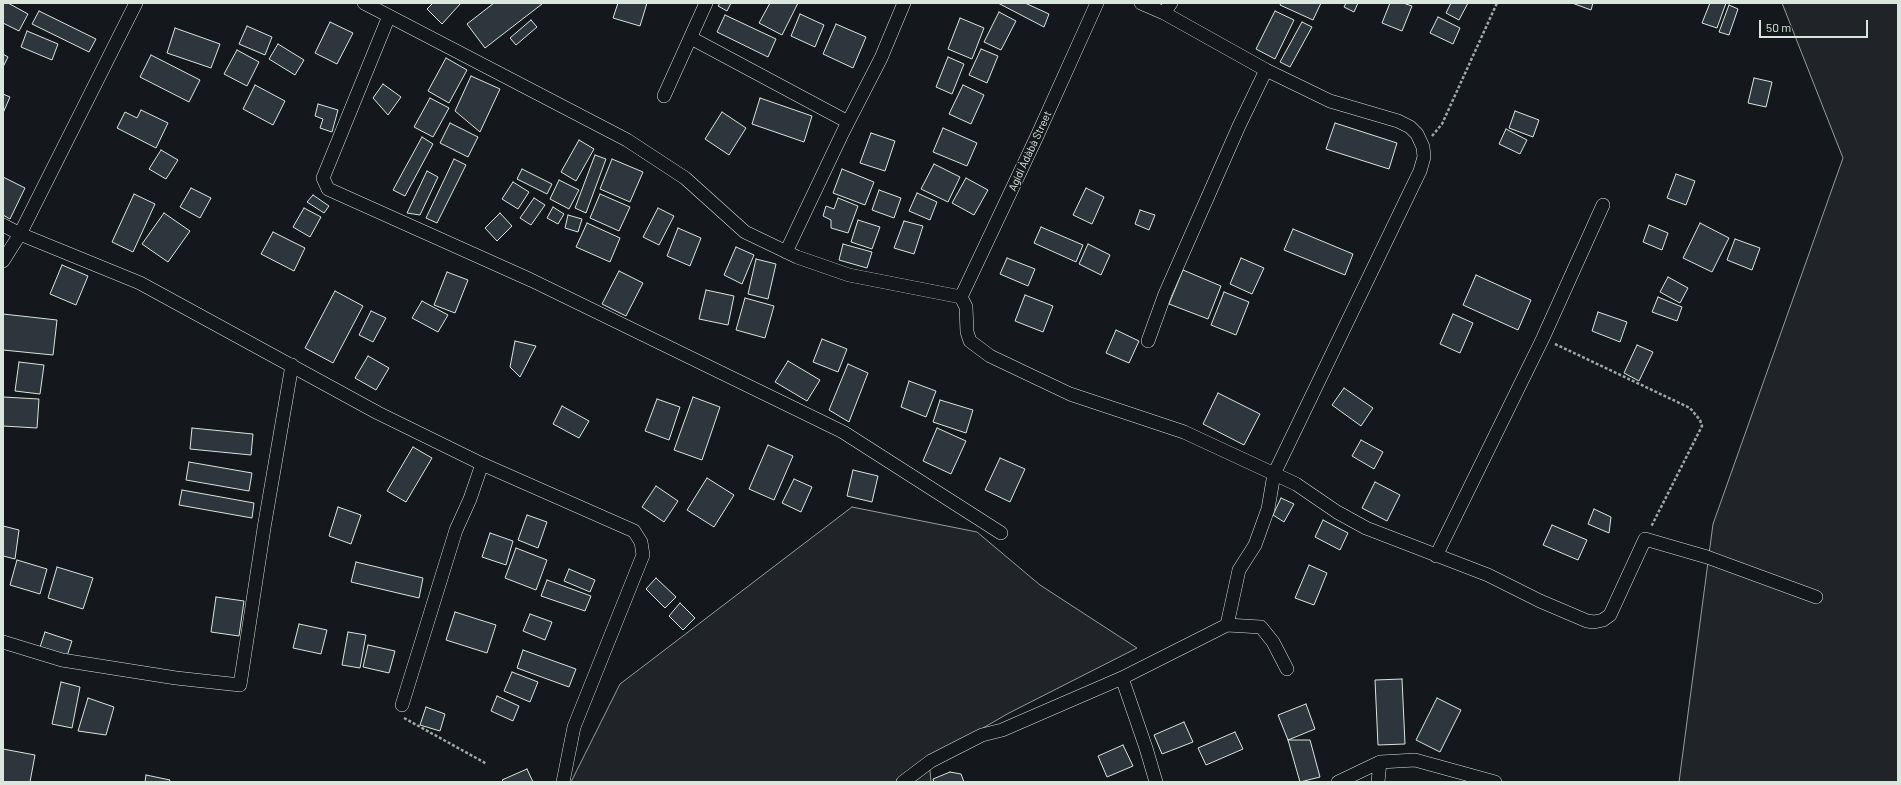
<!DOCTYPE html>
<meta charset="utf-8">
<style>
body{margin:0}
#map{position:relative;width:1901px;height:785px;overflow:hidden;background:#14181c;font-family:Barlow,sans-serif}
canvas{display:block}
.frame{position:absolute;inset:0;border:4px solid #d8e6dc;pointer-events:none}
.scale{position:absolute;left:1759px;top:20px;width:109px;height:18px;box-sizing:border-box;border:2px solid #d8e6dc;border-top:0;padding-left:5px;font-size:12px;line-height:14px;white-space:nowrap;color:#d8e6dc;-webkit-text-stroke:3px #14181c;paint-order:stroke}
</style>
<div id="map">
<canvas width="1901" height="785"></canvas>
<div class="frame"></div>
<div class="scale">50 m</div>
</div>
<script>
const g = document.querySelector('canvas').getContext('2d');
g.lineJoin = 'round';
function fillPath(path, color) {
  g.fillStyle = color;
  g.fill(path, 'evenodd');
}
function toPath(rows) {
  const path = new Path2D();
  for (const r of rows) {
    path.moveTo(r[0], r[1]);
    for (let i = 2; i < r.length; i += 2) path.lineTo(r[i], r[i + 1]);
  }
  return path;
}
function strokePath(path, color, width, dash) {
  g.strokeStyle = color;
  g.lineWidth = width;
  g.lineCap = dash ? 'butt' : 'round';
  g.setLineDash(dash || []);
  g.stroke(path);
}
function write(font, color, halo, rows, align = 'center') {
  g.font = font + ' Barlow,sans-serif';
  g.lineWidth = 3;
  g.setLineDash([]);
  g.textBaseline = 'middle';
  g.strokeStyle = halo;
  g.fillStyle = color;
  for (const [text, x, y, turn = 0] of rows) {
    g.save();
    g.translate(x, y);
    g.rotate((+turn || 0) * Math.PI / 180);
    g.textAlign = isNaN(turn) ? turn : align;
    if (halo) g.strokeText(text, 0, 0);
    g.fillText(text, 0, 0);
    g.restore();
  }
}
const green = toPath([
 [1782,3,1898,3,1898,782,1679,782,1713,524,1843,158,1782,3],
 [852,507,977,532,1040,585,1137,648,1009,713,929,759,931,782,571,782,620,684,852,507]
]);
fillPath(green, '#202428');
strokePath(green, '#939e99', 1);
const building = toPath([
 [3,3,8,3,28,14,19,31,3,23,3,3],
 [433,3,461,3,442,24,427,9,433,3],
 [494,3,541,3,542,4,485,48,467,24,494,3],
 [618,3,647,3,640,26,613,18,618,3],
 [720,3,731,3,727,11,718,6,720,3],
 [770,3,798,3,782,35,759,23,770,3],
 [998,3,1025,3,1049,14,1044,27,998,3],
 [1281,3,1321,3,1313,20,1280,5,1281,3],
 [1346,3,1358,3,1354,12,1344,7,1346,3],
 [1390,3,1403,3,1412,6,1402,31,1382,23,1390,3],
 [1451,3,1468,3,1459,20,1446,13,1451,3],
 [1572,3,1593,3,1591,10,1572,3],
 [1710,3,1726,3,1717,28,1702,23,1710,3],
 [1729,5,1738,9,1729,35,1719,32,1729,5],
 [39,11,96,39,89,52,32,24,39,11],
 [1275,11,1294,20,1275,59,1256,49,1275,11],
 [999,12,1016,21,1001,50,984,42,999,12],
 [800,14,824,25,815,47,791,36,800,14],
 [725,15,776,39,768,57,717,32,725,15],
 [1438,17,1460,28,1453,44,1430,33,1438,17],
 [960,18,984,28,972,59,948,49,960,18],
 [531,20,537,27,516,45,510,38,531,20],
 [330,22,353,33,337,64,315,53,330,22],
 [1302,22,1312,27,1290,67,1280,62,1302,22],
 [836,24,866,37,853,68,823,54,836,24],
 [247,26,272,37,265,55,239,44,247,26],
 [175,28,220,44,211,68,167,53,175,28],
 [27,31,58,44,52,60,21,47,27,31],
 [278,44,304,60,295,75,269,59,278,44],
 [981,49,998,56,987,83,969,75,981,49],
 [237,50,259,62,247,86,224,74,237,50],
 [3,54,8,57,3,67,3,54],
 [151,55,200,80,189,102,140,77,151,55],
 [948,57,964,64,952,94,936,87,948,57],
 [446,58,467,70,449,103,428,91,446,58],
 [471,76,500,89,480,132,455,111,471,76],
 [1754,78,1772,82,1766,107,1748,103,1754,78],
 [383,84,401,97,388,115,373,98,383,84],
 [255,85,285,101,273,125,243,109,255,85],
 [963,85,984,95,971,124,949,114,963,85],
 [3,94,10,97,3,113,3,94],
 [430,98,449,108,433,137,414,127,430,98],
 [760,98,812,116,804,142,752,124,760,98],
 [318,104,338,110,332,132,320,128,323,119,315,116,318,104],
 [141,110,168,123,156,148,117,128,125,112,137,118,141,110],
 [1515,111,1539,120,1533,137,1509,128,1515,111],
 [722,112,746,128,729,155,705,139,722,112],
 [450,123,478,137,468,157,440,143,450,123],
 [1335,123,1397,143,1389,169,1326,149,1335,123],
 [943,128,977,143,967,166,933,152,943,128],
 [1506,129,1527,140,1520,154,1499,144,1506,129],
 [871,133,895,141,885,171,860,163,871,133],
 [422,137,433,144,405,196,393,190,422,137],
 [579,140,594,149,576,181,561,172,579,140],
 [161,150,178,160,166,179,149,169,161,150],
 [595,155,606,159,586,213,575,208,595,155],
 [454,159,466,165,437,223,426,218,454,159],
 [612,159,643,172,630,202,600,189,612,159],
 [934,164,960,177,948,202,921,189,934,164],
 [522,169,552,184,547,194,517,179,522,169],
 [842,169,874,182,865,205,833,193,842,169],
 [427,171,438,177,420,215,407,213,427,171],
 [1676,174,1695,181,1686,205,1667,198,1676,174],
 [3,177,25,188,10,219,3,215,3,177],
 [966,178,988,190,974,215,952,203,966,178],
 [559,180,579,190,569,209,550,199,559,180],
 [513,182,529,192,518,209,502,199,513,182],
 [191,188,211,198,200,218,180,207,191,188],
 [1086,188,1104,197,1092,224,1073,215,1086,188],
 [879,190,901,198,894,218,872,210,879,190],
 [917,193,937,202,930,220,909,211,917,193],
 [134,194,155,204,133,252,112,242,134,194],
 [600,194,630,207,619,231,590,218,600,194],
 [313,195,329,206,324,213,307,202,313,195],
 [534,198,545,205,531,225,520,218,534,198],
 [838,198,858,206,848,233,831,228,831,220,823,216,826,206,834,209,838,198],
 [553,207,564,214,558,224,547,218,553,207],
 [304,208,321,217,310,237,293,227,304,208],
 [658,208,674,216,659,245,643,237,658,208],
 [1140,210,1155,215,1149,230,1135,224,1140,210],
 [164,213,190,231,168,262,142,244,164,213],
 [500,213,512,226,497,241,485,228,500,213],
 [568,215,582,219,578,232,565,228,568,215],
 [858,220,880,227,872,249,851,242,858,220],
 [904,221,923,226,914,254,894,248,904,221],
 [587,223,620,238,610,262,576,247,587,223],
 [1700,223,1729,238,1712,272,1683,258,1700,223],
 [1649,225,1668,233,1662,250,1643,242,1649,225],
 [1041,227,1083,245,1076,262,1034,243,1041,227],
 [678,228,701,238,690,266,667,256,678,228],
 [1293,229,1353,254,1345,275,1284,250,1293,229],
 [273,232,305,248,294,271,261,254,273,232],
 [1735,239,1760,248,1752,270,1727,260,1735,239],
 [843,244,872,252,867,268,839,260,843,244],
 [1088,244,1110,255,1101,275,1079,264,1088,244],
 [736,247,754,255,742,284,724,275,736,247],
 [1007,258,1035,269,1028,286,1000,274,1007,258],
 [1241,258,1264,268,1252,294,1230,284,1241,258],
 [756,259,776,264,768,299,748,294,756,259],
 [62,265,88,276,76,305,50,294,62,265],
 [1183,270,1221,286,1208,319,1169,304,1183,270],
 [619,271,643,283,626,316,602,304,619,271],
 [447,272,468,280,455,313,434,305,447,272],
 [1476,275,1531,300,1518,330,1463,305,1476,275],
 [1668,277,1688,288,1680,303,1660,292,1668,277],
 [706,290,734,296,728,325,699,319,706,290],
 [335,291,363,306,333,363,305,348,335,291],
 [1224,292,1249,302,1236,335,1211,325,1224,292],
 [1025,295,1053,306,1043,332,1015,321,1025,295],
 [1658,297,1682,307,1677,321,1652,312,1658,297],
 [745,298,774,306,765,338,736,330,745,298],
 [422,301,448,315,438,332,412,318,422,301],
 [371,311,386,318,373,342,359,335,371,311],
 [1598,312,1627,322,1620,342,1592,331,1598,312],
 [3,314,57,320,53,355,3,350,3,314],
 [1453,314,1473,323,1460,353,1440,344,1453,314],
 [1116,330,1139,341,1129,363,1106,353,1116,330],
 [822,339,847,349,838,372,813,362,822,339],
 [515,341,536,346,520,377,510,367,515,341],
 [1637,345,1653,352,1639,381,1624,373,1637,345],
 [368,356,389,368,376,390,355,378,368,356],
 [788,361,820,380,807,401,775,382,788,361],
 [19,362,44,365,40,394,15,391,19,362],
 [848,364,868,373,849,422,829,410,848,364],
 [909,381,936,391,926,417,901,407,909,381],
 [1344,388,1373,408,1361,426,1332,405,1344,388],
 [1218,393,1260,414,1244,445,1203,424,1218,393],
 [3,397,39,399,37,428,3,426,3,397],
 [693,397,720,407,702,460,674,450,693,397],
 [657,399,680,407,669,440,645,431,657,399],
 [940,400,973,410,966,433,933,422,940,400],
 [562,406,589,421,579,438,553,424,562,406],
 [192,428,253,434,251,455,190,449,192,428],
 [937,428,966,441,951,474,923,461,937,428],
 [1361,440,1383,452,1374,469,1352,456,1361,440],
 [768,445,793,456,774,500,749,489,768,445],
 [413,447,432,458,406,502,387,491,413,447],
 [1000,458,1025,469,1010,502,985,490,1000,458],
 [189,462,252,473,249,491,186,480,189,462],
 [853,470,878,476,872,502,847,496,853,470],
 [707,478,734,495,714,527,687,510,707,478],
 [794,479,812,487,801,512,782,503,794,479],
 [1375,482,1400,495,1387,521,1362,508,1375,482],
 [656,486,678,501,664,522,642,507,656,486],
 [182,490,254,503,252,518,179,505,182,490],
 [1281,498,1294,504,1284,522,1273,515,1281,498],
 [338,507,361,515,351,544,329,536,338,507],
 [1594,509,1611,517,1609,533,1588,524,1594,509],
 [527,515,547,522,538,548,518,540,527,515],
 [1323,520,1348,533,1340,550,1315,537,1323,520],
 [1552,525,1587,540,1578,560,1543,545,1552,525],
 [3,526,19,530,15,559,3,556,3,526],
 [490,533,513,541,506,565,482,557,490,533],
 [516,548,547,560,536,590,505,578,516,548],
 [17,560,47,569,40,594,10,585,17,560],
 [356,562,423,578,419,598,351,582,356,562],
 [1309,565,1327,573,1314,605,1295,598,1309,565],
 [57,567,93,578,83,609,48,598,57,567],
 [569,569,595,580,590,592,564,581,569,569],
 [656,578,676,597,665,608,646,589,656,578],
 [547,580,591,596,585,611,541,596,547,580],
 [216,597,244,601,239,636,211,632,216,597],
 [680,603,695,618,683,630,669,616,680,603],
 [455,612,496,625,487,653,446,640,455,612],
 [530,614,552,622,545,640,523,631,530,614],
 [299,624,327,630,321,654,293,648,299,624],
 [45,632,72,641,67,656,40,647,45,632],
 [348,632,366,635,360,668,342,665,348,632],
 [368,645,395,651,389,673,363,667,368,645],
 [523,650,576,669,569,687,517,668,523,650],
 [512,672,538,682,530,702,504,691,512,672],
 [1402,679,1405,744,1378,745,1375,680,1402,679],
 [61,682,80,687,72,728,52,724,61,682],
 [497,696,519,706,513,721,491,711,497,696],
 [88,698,114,707,106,735,78,731,88,698],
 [1437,698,1461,710,1440,752,1416,740,1437,698],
 [1306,704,1315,729,1288,740,1278,715,1306,704],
 [426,707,445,714,440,731,420,725,426,707],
 [1184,722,1193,742,1162,754,1154,735,1184,722],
 [1235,732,1243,749,1206,765,1198,748,1235,732],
 [1288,740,1310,740,1320,777,1300,782,1288,740],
 [1123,745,1133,766,1107,777,1098,756,1123,745],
 [3,749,35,755,30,782,3,782,3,749],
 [527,769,533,782,504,782,502,780,527,769],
 [950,772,961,774,964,782,934,782,933,779,950,772],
 [146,775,170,780,169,782,145,782,146,775]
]);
fillPath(building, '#2c363c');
strokePath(building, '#d8e6dc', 1);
const street = toPath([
 [364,3,627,140,685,178,745,232,797,257,849,275,961,297,966,307,967,332,970,341,990,356,1070,394,1184,432,1296,484,1337,512,1366,528,1488,575,1540,601,1587,621,1594,622,1603,620,1610,615,1645,539,1707,557,1816,597],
 [1141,3,1164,13,1266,70,1330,101,1398,121,1410,127,1417,134,1423,147,1424,157,1420,171,1274,474,1268,509,1255,545,1239,570,1227,625],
 [1164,13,1171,3],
 [389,16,323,178,328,189,531,280,843,432,1001,533],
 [691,38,848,122],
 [664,96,706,3],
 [3,225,20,234,140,283,378,413,482,464,634,531,641,542,643,555,574,727,563,782],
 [786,252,843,132,881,58,904,3],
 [3,261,20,234,136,3],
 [961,297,1038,134,1097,3],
 [1148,341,1165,294,1239,126,1266,70],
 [1436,556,1543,338,1603,205],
 [3,642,62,660,176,678,240,685,264,528,292,365],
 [1122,678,1146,748,1156,782],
 [402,705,456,530,470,499,482,464],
 [1380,762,1415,760,1495,782],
 [903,782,931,761,982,735,1002,730,1122,678,1227,625,1261,627,1273,642,1287,669],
 [1338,782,1380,762,1378,782]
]);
strokePath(street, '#d8e6dc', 14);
strokePath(toPath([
 [1432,136,1442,124,1497,3],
 [1555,344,1690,408,1700,420,1702,426,1651,527],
 [404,718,487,764]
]), '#9da8a2', 2.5, [3, 2]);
strokePath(street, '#14181c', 13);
write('11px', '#d8e6dc', '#14181c', [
 ["Agídí Àdàbà Street",1030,151,-65]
]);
</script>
